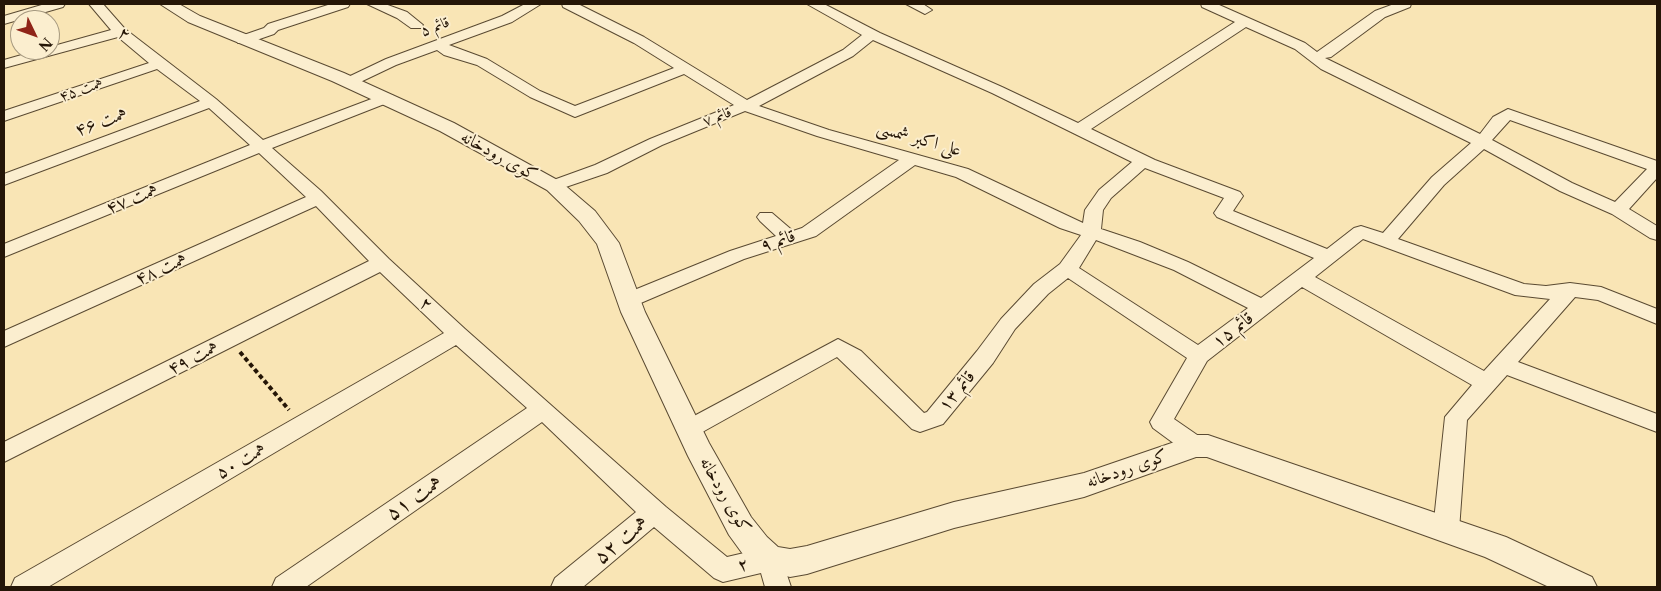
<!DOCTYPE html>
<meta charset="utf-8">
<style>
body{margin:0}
#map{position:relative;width:1661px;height:591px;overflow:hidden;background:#f9e5b5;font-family:"Libre Caslon Text",serif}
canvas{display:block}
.frame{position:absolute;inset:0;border:5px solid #251607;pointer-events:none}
.north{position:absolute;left:10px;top:10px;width:50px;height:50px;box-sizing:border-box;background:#fbeecf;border:1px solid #a5987f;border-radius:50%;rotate:132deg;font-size:14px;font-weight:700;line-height:20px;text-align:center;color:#251607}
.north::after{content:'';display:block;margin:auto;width:18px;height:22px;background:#8f2418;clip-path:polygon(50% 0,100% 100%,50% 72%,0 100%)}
</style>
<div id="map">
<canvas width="1661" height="591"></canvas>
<div class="frame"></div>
<div class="north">N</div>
</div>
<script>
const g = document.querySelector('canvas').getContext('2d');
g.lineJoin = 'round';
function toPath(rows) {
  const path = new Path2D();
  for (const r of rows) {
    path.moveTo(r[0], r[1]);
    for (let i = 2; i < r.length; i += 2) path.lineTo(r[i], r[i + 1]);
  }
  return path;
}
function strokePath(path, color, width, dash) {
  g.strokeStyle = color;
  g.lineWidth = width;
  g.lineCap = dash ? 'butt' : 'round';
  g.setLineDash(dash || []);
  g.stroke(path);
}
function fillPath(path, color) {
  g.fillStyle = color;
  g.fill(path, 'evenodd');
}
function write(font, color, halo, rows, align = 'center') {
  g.font = font + ' "Libre Caslon Text",Amiri,serif';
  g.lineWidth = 4;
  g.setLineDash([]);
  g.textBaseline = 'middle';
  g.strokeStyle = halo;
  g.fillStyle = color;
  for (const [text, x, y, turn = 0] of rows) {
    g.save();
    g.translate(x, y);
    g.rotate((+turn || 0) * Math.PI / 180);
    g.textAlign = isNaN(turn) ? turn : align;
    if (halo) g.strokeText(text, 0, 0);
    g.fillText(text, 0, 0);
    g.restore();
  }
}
const minor = toPath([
 [45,4,65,4,63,7,4,24,4,16,45,4],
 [89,4,103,4,125,29,216,99,263,140,382,95,392,95,395,98,392,101,272,148,321,191,389,259,465,329,666,507,727,557,770,547,779,551,791,587,765,587,761,573,723,582,714,578,654,527,583,587,551,587,555,578,636,512,542,422,306,587,272,587,276,578,527,408,456,345,48,587,11,587,15,578,444,333,380,272,4,462,4,442,369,261,316,206,4,347,4,331,306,197,259,153,4,257,4,244,250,145,209,108,4,185,4,174,200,101,157,69,4,121,4,111,149,63,118,37,4,68,4,60,39,50,50,50,50,47,111,30,89,4],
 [331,4,350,4,348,7,278,30,274,34,248,43,238,43,236,40,238,37,264,28,268,24,331,4],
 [367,4,385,4,407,12,423,25,421,28,411,28,397,18,367,4],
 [525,4,541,4,512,22,449,45,487,59,540,91,575,106,674,68,634,43,563,7,562,4,578,4,644,37,747,100,843,50,862,35,807,4,824,4,880,33,1002,87,1078,123,1235,22,1202,7,1201,4,1217,4,1305,43,1317,52,1375,11,1394,4,1411,4,1410,7,1385,17,1331,57,1325,58,1480,134,1493,117,1508,109,1657,161,1657,178,1629,209,1657,226,1657,240,1650,238,1612,214,1560,191,1484,149,1444,185,1398,239,1524,284,1546,286,1570,283,1601,287,1657,309,1657,324,1598,300,1575,297,1518,362,1657,414,1657,432,1507,375,1467,420,1459,530,1455,538,1446,541,1437,538,1433,530,1445,417,1472,385,1302,287,1207,361,1174,419,1203,439,1207,446,1203,453,1195,455,1187,453,1153,428,1150,422,1187,358,1068,278,1048,294,1015,329,993,363,943,424,920,432,912,429,837,357,697,435,689,438,681,435,677,429,681,423,838,339,861,351,924,413,927,412,977,351,1001,319,1034,284,1060,264,1081,235,1060,228,956,177,915,165,816,236,744,259,636,305,629,307,622,305,619,300,622,295,730,251,776,236,760,221,757,217,760,213,772,213,793,231,802,228,899,160,817,136,745,111,662,145,607,173,554,191,548,190,545,186,548,182,595,165,650,139,734,105,684,74,575,117,530,97,477,65,444,55,437,50,396,65,354,85,344,85,342,82,344,79,386,59,502,16,525,4],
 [1246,27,1295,49,1321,69,1471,143,1432,177,1383,233,1361,226,1354,228,1327,249,1233,211,1243,196,1240,192,1155,160,1091,129,1246,27],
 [873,40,992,93,1132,162,1099,190,1085,210,1083,223,968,169,829,130,759,106,853,56,873,40],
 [1510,120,1647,169,1615,202,1572,183,1492,140,1510,120],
 [1145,168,1224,198,1214,213,1217,217,1314,258,1261,298,1188,262,1140,242,1101,229,1103,210,1111,198,1145,168],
 [1363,239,1515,295,1550,299,1484,371,1315,277,1363,239],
 [1096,240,1174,270,1248,308,1198,345,1079,268,1096,240],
 [906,4,923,4,932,10,925,14,906,4]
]);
const tertiary = toPath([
 [160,4,179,4,200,16,344,73,454,123,561,182,595,211,619,243,645,312,709,443,751,517,767,537,778,547,790,549,807,546,954,502,1084,473,1195,435,1208,435,1506,537,1592,577,1597,587,1549,587,1485,557,1207,457,1196,457,1084,497,954,528,807,574,790,577,759,569,745,557,729,535,688,456,621,312,597,244,579,221,547,190,440,131,332,81,188,22,160,4]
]);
strokePath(minor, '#5a4a32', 2);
strokePath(tertiary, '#5a4a32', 2);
strokePath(toPath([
 [240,352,289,410]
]), '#251607', 4, [4.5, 3]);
fillPath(minor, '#fbeecf');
fillPath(tertiary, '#fbeecf');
write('15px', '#251607', '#fbeecf', [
 ["قائم ۵",435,27,-21],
 ["همت ۴۵",81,90,-19],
 ["قائم ۷",717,117,-21]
]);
write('18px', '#251607', '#fbeecf', [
 ["۲",124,34,43],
 ["همت ۴۶",101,122,-20],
 ["علی اکبر شمسی",919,139,16],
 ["کوی رودخانه",499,156,29],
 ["همت ۴۷",132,199,-22],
 ["قائم ۹",778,241,-18],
 ["همت ۴۸",161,269,-24],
 ["۲",426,304,43],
 ["قائم ۱۵",1233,330,-37],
 ["همت ۴۹",193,358,-27],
 ["قائم ۱۳",957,391,-50],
 ["همت ۵۰",241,461,-30],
 ["کوی رودخانه",1127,469,-19],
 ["کوی رودخانه",725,495,60],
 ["۲",743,565,-14]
]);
write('21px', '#251607', '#fbeecf', [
 ["همت ۵۱",414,498,-35],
 ["همت ۵۲",621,540,-40]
]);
</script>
